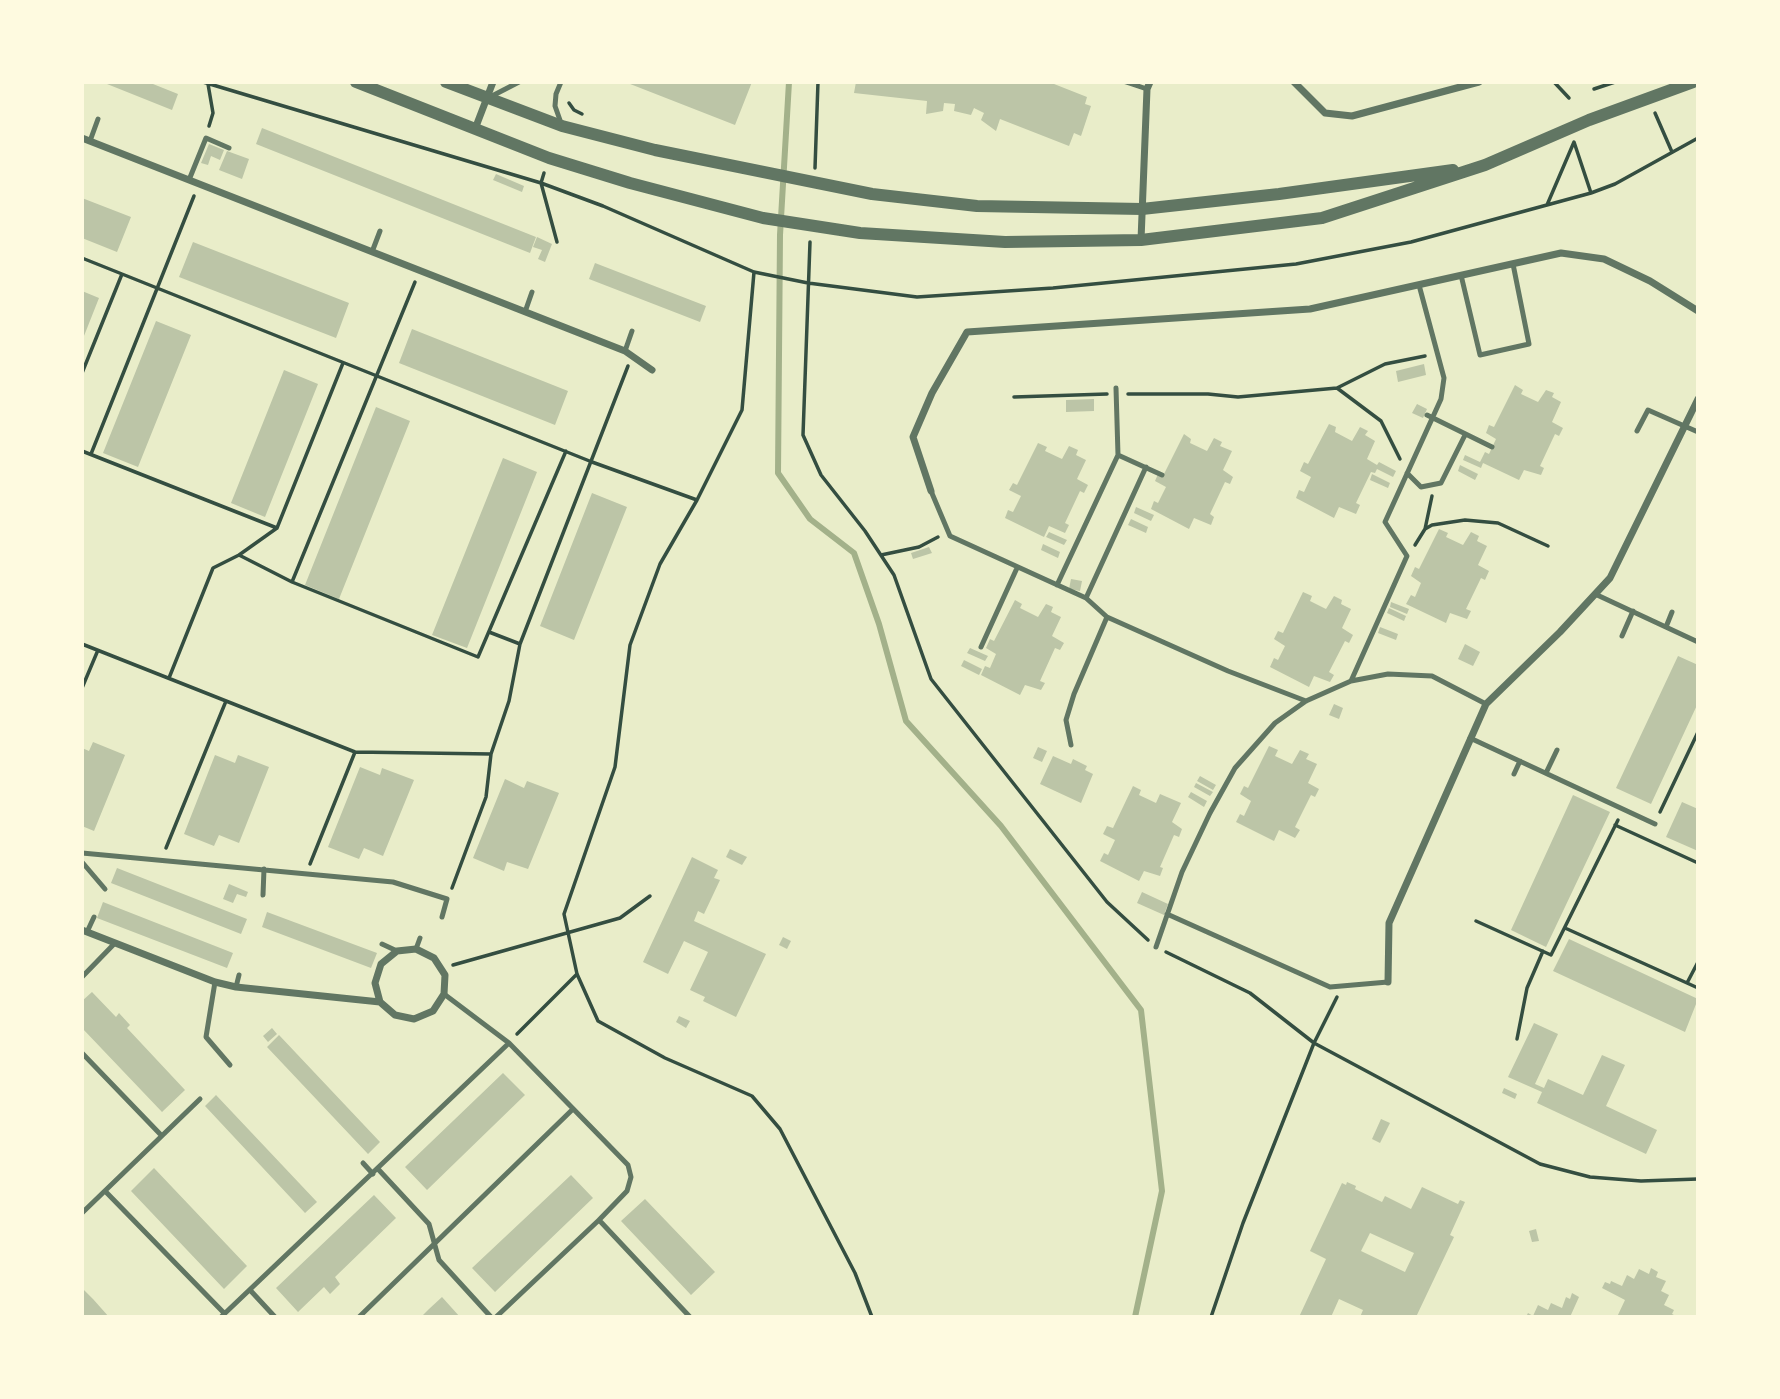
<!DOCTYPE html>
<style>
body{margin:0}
#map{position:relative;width:1780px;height:1399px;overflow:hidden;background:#e9edc9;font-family:Montserrat,sans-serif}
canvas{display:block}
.frame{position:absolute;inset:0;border:84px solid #fefae0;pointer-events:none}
</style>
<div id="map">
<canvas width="1780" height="1399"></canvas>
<div class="frame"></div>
</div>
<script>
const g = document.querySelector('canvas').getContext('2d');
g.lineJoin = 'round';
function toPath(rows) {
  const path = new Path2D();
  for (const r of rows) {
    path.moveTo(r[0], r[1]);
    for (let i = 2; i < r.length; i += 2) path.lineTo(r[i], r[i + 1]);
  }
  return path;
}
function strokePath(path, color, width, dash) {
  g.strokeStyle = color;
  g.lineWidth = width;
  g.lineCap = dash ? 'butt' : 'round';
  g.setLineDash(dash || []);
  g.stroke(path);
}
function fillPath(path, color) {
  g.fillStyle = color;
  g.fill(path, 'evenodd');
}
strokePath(toPath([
 [789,82,780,235,778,473,810,519,854,553,879,624,906,721,1001,826,1141,1010,1162,1191,1135,1317]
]), '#a3b18a', 6);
fillPath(toPath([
 [102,82,148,82,178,94,172,110],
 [625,82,752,82,735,125],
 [856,82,1049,82,1087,97,1085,104,1091,106,1081,136,1074,133,1069,146,1000,119,996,131,981,120,984,113,974,108,971,115,954,111,955,104,944,103,943,111,926,114,927,101,854,93],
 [262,128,536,237,530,253,256,144],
 [209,144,224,150,220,160,211,156,208,165,201,163],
 [227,151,249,159,242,179,219,170],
 [496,174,524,186,522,192,493,180],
 [82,198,131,217,117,252,82,238],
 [537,237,552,244,545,262,538,259,542,250,533,247],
 [193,242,349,303,336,338,179,277],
 [595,263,706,306,700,322,589,279],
 [82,291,99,298,82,341],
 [156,321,191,335,138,467,103,453],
 [412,329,568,391,555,425,399,363],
 [1424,364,1426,375,1398,382,1396,371],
 [284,370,318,384,265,517,231,503],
 [1515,385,1523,390,1521,394,1538,402,1546,390,1554,393,1552,397,1561,402,1552,422,1563,428,1559,436,1555,434,1540,466,1544,468,1541,475,1524,470,1519,480,1483,463,1481,468,1463,460,1465,455,1480,462,1485,452,1489,454,1496,439,1486,433,1489,425,1494,427],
 [1094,399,1094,411,1066,412,1066,400],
 [1417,404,1427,409,1423,418,1412,413],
 [376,407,410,421,339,599,305,585],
 [1329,424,1336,427,1335,432,1352,441,1360,427,1368,431,1365,435,1375,441,1367,459,1377,465,1379,462,1396,471,1393,477,1377,469,1375,473,1371,472,1356,503,1360,505,1356,514,1339,507,1334,518,1296,498,1299,490,1304,492,1311,477,1300,471,1304,462,1308,464],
 [1184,434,1191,439,1190,443,1207,451,1214,438,1222,442,1220,446,1232,451,1223,470,1233,477,1230,484,1225,482,1210,514,1214,517,1211,525,1194,518,1189,529,1151,509,1154,501,1158,503,1166,487,1155,481,1158,474,1163,476],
 [1038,443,1047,447,1045,451,1062,459,1069,446,1078,450,1076,455,1086,460,1077,479,1088,485,1084,493,1080,491,1065,523,1069,525,1065,533,1049,526,1044,537,1005,518,1008,510,1013,512,1021,496,1009,490,1013,483,1017,485],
 [503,458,537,472,467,648,432,635],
 [1460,465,1478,474,1475,480,1458,471],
 [1372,474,1390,483,1388,488,1370,480],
 [592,493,627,507,574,640,540,626],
 [1136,507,1154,515,1151,521,1134,513],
 [1131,519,1148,527,1146,533,1128,525],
 [1439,529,1448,533,1446,537,1463,545,1471,532,1479,536,1477,541,1487,546,1478,565,1489,571,1485,580,1481,578,1466,609,1471,611,1467,619,1450,613,1446,623,1406,604,1411,595,1415,597,1421,583,1411,576,1415,567,1419,569],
 [1049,532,1067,540,1064,545,1046,537],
 [1043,544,1060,552,1058,558,1041,550],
 [929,547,932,553,913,559,911,553],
 [1071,579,1082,581,1080,591,1069,589],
 [1303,592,1312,596,1310,601,1326,609,1334,596,1342,600,1341,604,1351,609,1342,628,1353,635,1349,643,1345,641,1329,672,1334,675,1330,682,1314,676,1309,687,1270,667,1274,658,1278,660,1285,646,1274,639,1278,631,1283,633],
 [1015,600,1022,604,1020,608,1038,617,1046,604,1053,607,1051,612,1061,617,1052,636,1064,643,1060,650,1055,648,1040,681,1045,683,1041,690,1025,685,1020,695,981,675,985,666,990,668,996,654,986,648,990,639,994,641],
 [1391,602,1409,609,1407,614,1390,607],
 [1389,608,1406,616,1404,621,1387,613],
 [1380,627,1398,634,1396,640,1378,633],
 [1465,644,1480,652,1473,666,1458,659],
 [970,648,988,656,985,661,967,653],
 [1678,656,1698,665,1698,703,1651,804,1616,788],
 [964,660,982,669,979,675,961,666],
 [1334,704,1343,708,1339,719,1329,715],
 [93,742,125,755,94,831,82,826,82,748,89,751],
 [1269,746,1278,750,1275,756,1292,764,1300,750,1309,754,1306,759,1317,764,1308,783,1319,789,1315,797,1311,795,1295,827,1300,830,1295,838,1279,830,1274,841,1236,822,1240,814,1244,816,1251,801,1240,794,1244,786,1248,788],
 [1038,747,1047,751,1042,762,1033,758],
 [215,755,235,763,238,755,269,767,239,843,219,835,214,846,184,834],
 [1053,756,1071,764,1073,759,1087,766,1085,770,1093,774,1081,803,1040,784],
 [360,767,380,775,382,768,414,780,383,856,364,848,359,859,328,847],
 [1200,776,1216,785,1213,790,1197,781],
 [505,779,524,788,527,781,559,793,528,869,507,862,504,871,473,858],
 [1196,783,1213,792,1210,796,1194,787],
 [1133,786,1141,790,1139,795,1156,803,1160,794,1181,803,1172,822,1182,829,1179,837,1174,835,1160,867,1163,868,1160,876,1144,871,1139,881,1100,861,1104,853,1108,855,1115,840,1103,834,1107,826,1113,828],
 [1191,792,1207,801,1204,807,1188,797],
 [1573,795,1610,812,1546,947,1511,930],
 [1682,802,1698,809,1698,851,1666,837],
 [730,849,747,857,742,865,726,857],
 [692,857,718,870,714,878,720,880,704,914,698,911,694,921,766,954,736,1017,703,1001,705,997,690,990,708,952,684,941,668,974,643,962],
 [117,868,247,919,241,934,111,883],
 [229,884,248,892,246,897,237,894,233,903,223,899],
 [1142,892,1168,904,1164,915,1137,903],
 [103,902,233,953,227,968,97,918],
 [267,912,377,953,371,968,262,927],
 [783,937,791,941,787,949,779,945],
 [1569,939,1698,999,1685,1032,1553,971],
 [92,992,116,1017,119,1013,130,1025,127,1028,185,1090,162,1112,82,1028,82,1001],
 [679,1016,690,1021,686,1028,676,1022],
 [1534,1023,1558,1034,1535,1084,1544,1088,1548,1079,1583,1095,1602,1055,1625,1065,1606,1106,1657,1130,1646,1154,1537,1103,1542,1092,1508,1077],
 [272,1028,277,1034,268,1042,263,1036],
 [279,1035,380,1142,368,1154,267,1047],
 [503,1073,525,1095,427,1190,405,1167],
 [1504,1088,1517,1094,1515,1099,1502,1093],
 [216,1095,317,1202,305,1213,205,1106],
 [1381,1119,1390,1123,1380,1143,1372,1139],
 [154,1168,247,1266,224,1289,131,1191],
 [571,1175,593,1198,495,1292,472,1268],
 [1347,1182,1356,1186,1355,1189,1382,1202,1385,1196,1411,1209,1422,1187,1458,1204,1460,1200,1465,1202,1450,1235,1454,1237,1416,1317,1360,1317,1363,1310,1339,1299,1331,1317,1299,1317,1326,1259,1310,1251,1342,1183,1346,1185],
 [1370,1233,1414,1253,1405,1272,1361,1251],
 [374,1195,396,1218,335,1277,340,1284,330,1294,324,1287,298,1312,276,1288],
 [645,1199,715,1272,691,1295,621,1221],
 [1536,1229,1539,1241,1532,1242,1529,1231],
 [1651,1268,1658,1272,1656,1277,1666,1281,1661,1291,1669,1295,1664,1305,1674,1310,1672,1314,1678,1317,1617,1317,1625,1300,1602,1288,1605,1282,1610,1284,1611,1281,1622,1286,1627,1275,1634,1279,1639,1269,1649,1274],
 [82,1288,93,1299,109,1317,82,1317],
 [1572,1293,1579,1297,1570,1317,1526,1317,1528,1313,1533,1316,1538,1305,1548,1310,1551,1303,1562,1308,1566,1297,1570,1299],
 [442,1297,460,1317,421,1317,429,1309]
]), '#bcc5a7');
strokePath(toPath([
 [203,82,541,183,603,206,754,272,808,283,917,297,1053,288,1296,264,1411,242,1591,193,1615,184,1698,138],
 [1554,82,1569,98],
 [208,84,213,113,209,126],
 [1594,89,1615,82],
 [569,103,574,110,582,114],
 [1655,113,1672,152],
 [815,168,818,82],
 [544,173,541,183,557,242],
 [1547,205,1574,142,1591,193],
 [810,242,803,435,821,475,865,531,894,575,931,679,1107,902,1148,940],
 [82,258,592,462,697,500],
 [754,272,742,410,697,500,660,564,630,645,615,767,564,914,577,974,598,1021,665,1058,752,1096,780,1129,855,1273,872,1317],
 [82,373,122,274],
 [1337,388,1381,421,1400,459],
 [1128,394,1208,394,1238,397,1337,388,1385,364,1425,356],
 [1014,397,1107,394],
 [82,451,277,528],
 [91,454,194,196],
 [1425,529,1432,496],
 [1415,545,1425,529,1432,525,1465,520,1498,523,1548,546],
 [239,555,292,582,478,657,566,451],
 [881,555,919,547,938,537],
 [292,582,415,282],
 [489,632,520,644],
 [82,644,355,752,491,754],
 [169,678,213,568,239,555,277,528,343,363],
 [82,688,98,650],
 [1660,812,1698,732],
 [1615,825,1698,863],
 [166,848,226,701],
 [310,864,355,752],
 [452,888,486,797,491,754,509,701,520,644,628,366],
 [1476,921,1551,955,1618,820],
 [1565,928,1687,983,1698,962],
 [1166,952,1250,993,1314,1043,1540,1164,1590,1177,1641,1181,1698,1179],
 [453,965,620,918,650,896],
 [1687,983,1698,988],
 [517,1034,577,974],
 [1517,1039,1527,988,1543,951],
 [1211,1317,1243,1223,1314,1043,1337,997]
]), '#344e41', 3.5);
strokePath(toPath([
 [561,82,556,94,555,106,561,123],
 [1126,82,1147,89],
 [490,97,519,82],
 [90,141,98,119],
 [189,180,206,138,229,148],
 [372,252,380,231],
 [1461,275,1480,355,1529,344,1513,264],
 [525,312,532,292],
 [625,351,632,331],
 [1116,388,1118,455,1162,475],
 [1427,415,1492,447],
 [1637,431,1648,410,1698,432],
 [1407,473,1421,487,1441,483,1465,435],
 [931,491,950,536,1086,598,1107,617,1228,671,1306,701],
 [1057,585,1118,455],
 [1595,594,1698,642],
 [1086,598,1146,467],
 [1666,627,1672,612],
 [1622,636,1633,611],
 [981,647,1017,568],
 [1351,681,1407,556,1385,522,1441,399,1444,378,1419,285],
 [1470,738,1655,824],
 [1071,745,1066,720,1074,694,1107,617],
 [1546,773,1557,750],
 [1514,774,1520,761],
 [82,853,393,882,447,899,442,917],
 [82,862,105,889],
 [263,895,264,869],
 [1167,914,1330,987,1388,982],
 [87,932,94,917],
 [382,944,397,951],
 [1156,947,1182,872,1210,813,1235,768,1275,723,1306,701,1351,681,1388,674,1432,676,1486,704],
 [416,949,420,938],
 [82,977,115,943],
 [215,982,206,1037,230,1065],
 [236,987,239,975],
 [444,994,509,1043],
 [82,1053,161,1135],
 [363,1163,373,1174],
 [378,1169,429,1224,439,1260,491,1317],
 [105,1191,224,1313],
 [82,1213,200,1099],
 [250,1290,275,1317],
 [221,1317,509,1043,628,1165,631,1177,627,1191,599,1220,690,1317],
 [359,1317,573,1109],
 [496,1317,599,1220]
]), '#617663', 5);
strokePath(toPath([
 [1294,82,1325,113,1352,116,1479,82],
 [475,129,493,82],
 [82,138,625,351,652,370],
 [1141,240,1147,89,1150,82],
 [931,491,913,437,932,393,967,332,1310,309,1561,253,1604,259,1650,281,1698,311],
 [82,930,215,982,236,987,380,1002,395,1015,414,1019,433,1011,444,994,445,975,434,958,416,949,397,951,381,964,375,983,380,1002],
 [1388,982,1389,923,1486,704,1560,632,1610,578,1698,399]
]), '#617663', 7);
strokePath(toPath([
 [356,82,549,158,630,183,763,218,860,233,1005,242,1141,240,1322,218,1485,165,1589,120,1693,82],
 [446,82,562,126,655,150,872,194,977,206,1142,209,1279,194,1453,170]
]), '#617663', 12);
</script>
